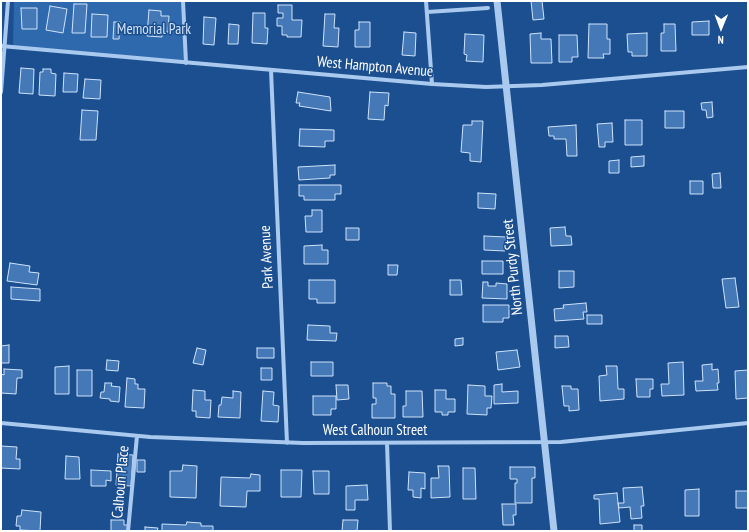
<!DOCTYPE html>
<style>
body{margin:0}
#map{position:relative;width:749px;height:532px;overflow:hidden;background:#1b4f8f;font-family:"PT Sans Narrow",sans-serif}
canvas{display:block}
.frame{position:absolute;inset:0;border:2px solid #fff;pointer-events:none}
.north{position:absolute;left:701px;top:8px;width:40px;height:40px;-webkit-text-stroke:3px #1b4f8f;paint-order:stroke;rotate:181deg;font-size:11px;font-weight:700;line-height:16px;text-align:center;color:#fff}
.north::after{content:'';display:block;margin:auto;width:14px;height:18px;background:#fff;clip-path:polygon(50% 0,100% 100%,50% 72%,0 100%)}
</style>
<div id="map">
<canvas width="749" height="532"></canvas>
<div class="frame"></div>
<div class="north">N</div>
</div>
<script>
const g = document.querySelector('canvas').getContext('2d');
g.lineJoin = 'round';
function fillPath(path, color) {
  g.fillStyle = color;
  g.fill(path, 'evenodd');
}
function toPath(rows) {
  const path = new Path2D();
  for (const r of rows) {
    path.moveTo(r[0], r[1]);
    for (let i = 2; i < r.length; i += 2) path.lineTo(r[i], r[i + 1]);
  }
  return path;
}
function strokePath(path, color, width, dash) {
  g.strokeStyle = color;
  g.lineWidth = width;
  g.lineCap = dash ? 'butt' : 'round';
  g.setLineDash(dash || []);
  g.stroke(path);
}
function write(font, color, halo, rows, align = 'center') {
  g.font = font + ' "PT Sans Narrow",sans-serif';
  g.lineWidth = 3;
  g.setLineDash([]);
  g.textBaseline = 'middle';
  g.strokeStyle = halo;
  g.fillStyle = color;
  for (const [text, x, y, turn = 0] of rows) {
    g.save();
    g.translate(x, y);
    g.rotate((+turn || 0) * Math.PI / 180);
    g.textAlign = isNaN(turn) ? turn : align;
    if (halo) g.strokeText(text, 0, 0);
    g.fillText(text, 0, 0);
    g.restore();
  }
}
fillPath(toPath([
 [14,1,183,1,186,63,13,47]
]), '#2e69ad');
const building = toPath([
 [531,1,542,1,544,19,533,20,531,1],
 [74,4,87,4,85,33,72,33,74,4],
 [278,5,292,5,292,20,302,20,301,37,287,37,287,35,282,35,282,26,277,26,277,18,283,18,283,13,278,13,278,5],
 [50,6,67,9,63,33,46,30,50,6],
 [21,8,37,8,37,29,22,29,21,8],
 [149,10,161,11,161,16,169,16,168,32,162,32,162,37,147,36,149,10],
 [253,13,265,13,265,28,268,28,267,44,252,43,253,13],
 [92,14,108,15,107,37,91,37,92,14],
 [325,14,335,14,334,28,339,28,338,47,323,46,325,14],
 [204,17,216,18,214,45,203,44,204,17],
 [709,21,709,35,692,35,692,22,709,21],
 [114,22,120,22,119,39,113,39,114,22],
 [359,22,370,22,370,47,355,47,355,30,359,30,359,22],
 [229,24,239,25,238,44,228,44,229,24],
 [589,24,607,24,607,39,610,39,610,54,603,54,604,58,588,58,589,24],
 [664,24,675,24,676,51,661,51,661,33,664,33,664,24],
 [404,32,416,33,415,56,402,55,404,32],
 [541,33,541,39,551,39,552,63,531,63,530,34,541,33],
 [647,33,647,56,632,56,632,52,628,52,627,34,647,33],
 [465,34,484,35,483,62,466,61,467,55,464,54,465,34],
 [559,35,577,35,578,57,572,57,572,62,559,62,559,35],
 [21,68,34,69,33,94,19,93,21,68],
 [43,69,51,69,51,73,56,74,55,96,39,95,40,72,43,72,43,69],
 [64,73,78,74,77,92,63,92,64,73],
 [85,79,101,80,100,99,83,98,85,79],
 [298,92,330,97,331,111,299,106,300,103,296,103,298,92],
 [370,92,389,93,388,106,385,105,384,120,368,119,370,92],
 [712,102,713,117,707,118,706,110,702,110,701,103,712,102],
 [82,110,98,111,96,140,80,140,82,110],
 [665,111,684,111,684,128,665,128,665,111],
 [625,120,642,120,642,145,625,145,625,120],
 [472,121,483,121,481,162,470,161,470,153,461,152,463,125,472,125,472,121],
 [612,123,613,142,605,142,605,147,599,147,597,124,612,123],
 [576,125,577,156,567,156,566,139,554,139,554,136,549,136,548,127,576,125],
 [300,129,334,130,334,141,325,141,325,147,299,146,300,129],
 [644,156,644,166,631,167,631,157,644,156],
 [619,160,619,173,609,173,609,161,619,160],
 [335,165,335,175,330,175,330,178,299,180,298,167,335,165],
 [720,173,721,188,713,188,712,174,720,173],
 [690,181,703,181,703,194,690,194,690,181],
 [299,185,341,185,341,194,335,194,335,200,304,200,304,196,299,196,299,185],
 [478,193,496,194,495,209,478,208,478,193],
 [312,210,322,210,322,232,306,232,305,216,312,216,312,210],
 [565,227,566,236,571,236,572,245,551,246,550,228,565,227],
 [346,228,359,228,359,240,346,240,346,228],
 [484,236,506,237,505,251,484,250,484,236],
 [322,245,322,250,328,250,328,264,304,264,304,246,322,245],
 [482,261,503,261,503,274,482,274,482,261],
 [10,263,30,266,29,272,39,273,37,285,7,281,10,263],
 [388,265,398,265,397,275,388,275,388,265],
 [559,271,574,271,574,287,559,288,559,271],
 [735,278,739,307,726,308,722,279,735,278],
 [309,280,335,280,335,303,317,303,317,299,309,299,309,280],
 [450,280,461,280,462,295,450,295,450,280],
 [483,282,488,282,488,286,496,286,496,283,507,284,507,299,482,298,483,282],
 [11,287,40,289,40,301,11,299,11,287],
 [586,303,587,312,583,312,584,319,555,321,554,309,564,308,563,305,586,303],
 [483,305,509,305,509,318,503,318,503,322,483,322,483,305],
 [587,315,602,315,602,324,587,324,587,315],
 [308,325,330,326,330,333,337,333,336,341,307,340,308,325],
 [555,336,568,336,569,347,555,348,555,336],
 [463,338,463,345,455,346,455,339,463,338],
 [9,345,9,363,1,363,1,346,9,345],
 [197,348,206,350,203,365,193,363,197,348],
 [257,348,274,348,274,358,257,358,257,348],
 [517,350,520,367,498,370,496,352,517,350],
 [107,360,119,361,118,371,106,370,107,360],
 [311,362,333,362,333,376,311,376,311,362],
 [683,362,684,395,662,396,661,384,669,384,668,363,683,362],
 [712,364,712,370,718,369,719,383,717,383,718,390,696,391,695,381,703,381,702,365,712,364],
 [69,366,69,394,55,394,55,367,69,366],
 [606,366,617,366,618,389,624,389,624,399,600,401,599,376,607,375,606,366],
 [261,368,272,368,272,380,261,380,261,368],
 [4,369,22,370,22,378,17,378,16,394,1,393,1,374,4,375,4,369],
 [77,370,92,370,92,396,77,396,77,370],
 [748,370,748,398,736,399,735,371,748,370],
 [127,378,135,379,135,384,138,384,138,389,145,389,144,408,125,407,127,378],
 [636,379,653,379,653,389,650,389,650,397,637,397,636,379],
 [105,383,112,383,111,386,120,387,119,402,110,401,110,399,100,398,101,392,104,392,105,383],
 [373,383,387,383,387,386,391,386,391,394,395,394,395,418,372,418,372,404,376,404,376,398,373,398,373,383],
 [502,384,502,392,518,391,518,403,494,404,494,385,502,384],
 [336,385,348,385,349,399,337,400,336,385],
 [468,385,485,386,485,396,492,396,491,408,487,408,487,415,467,414,468,385],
 [562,386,571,386,571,389,578,389,579,410,569,411,569,406,564,406,562,386],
 [193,390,205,391,205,400,211,400,210,418,196,417,196,411,192,411,193,390],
 [435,390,446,390,446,399,455,399,455,412,448,412,448,415,442,415,442,412,435,412,435,390],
 [233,391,241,392,240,418,218,417,219,405,221,405,222,397,233,398,233,391],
 [263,391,274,392,273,405,279,406,278,422,261,421,263,391],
 [406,391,422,391,423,417,403,417,403,406,406,406,406,391],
 [313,396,336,396,336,409,331,409,331,415,313,415,313,396],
 [1,446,17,447,16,459,20,459,20,469,1,468,1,446],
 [118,454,133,455,131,486,116,485,118,454],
 [66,456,79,457,80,479,65,479,66,456],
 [137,460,145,460,145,472,137,472,137,460],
 [183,465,197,466,196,498,170,497,170,471,182,471,183,465],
 [438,466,449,466,450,497,431,498,431,478,439,478,438,466],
 [510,467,535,467,535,478,532,478,532,503,515,503,515,483,517,483,517,479,510,479,510,467],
 [463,468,475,468,476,499,463,499,463,468],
 [91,470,111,471,111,481,106,480,106,486,91,486,91,470],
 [281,470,302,470,301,497,281,497,281,470],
 [313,471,329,471,329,494,314,494,313,471],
 [409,472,425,473,425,489,421,488,421,498,413,497,413,490,408,490,409,472],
 [251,474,260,475,260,491,247,491,246,507,220,506,221,477,250,478,251,474],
 [367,485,368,500,355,500,355,510,346,510,346,486,367,485],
 [642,487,644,506,641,506,642,518,631,519,630,507,619,508,618,503,624,503,623,488,642,487],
 [699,489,699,516,685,516,685,490,699,489],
 [736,491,748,491,748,508,736,508,736,491],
 [617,493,620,522,600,524,599,499,594,499,594,495,617,493],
 [502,504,516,504,516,515,513,515,514,525,503,525,502,504],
 [22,510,41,512,40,531,20,530,20,526,16,526,17,516,21,516,22,510],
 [111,520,124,520,124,525,128,525,128,531,111,531,111,520],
 [343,520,358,520,357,531,342,531,343,520],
 [187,522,201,523,201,526,213,526,213,531,162,531,162,524,186,525,187,522],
 [634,525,642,525,642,531,634,531,634,525],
 [145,527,158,528,157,531,145,531,145,527]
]);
fillPath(building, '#4478b7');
strokePath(building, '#cfe3fa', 1);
strokePath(toPath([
 [183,1,186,63],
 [426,1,432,84],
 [427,12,488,8],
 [1,46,432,84,486,87,542,85,748,67],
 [271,70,287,443],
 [1,92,8,1],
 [1,423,150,437,303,443,561,442,748,423],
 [387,443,390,531],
 [128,531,137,436]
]), '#a9c9ee', 4);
strokePath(toPath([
 [497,1,554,531]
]), '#a9c9ee', 7);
write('15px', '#cfe3fa', '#1b4f8f', [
 ["Memorial Park",154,30]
]);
write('15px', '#fff', '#1b4f8f', [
 ["West Hampton Avenue",375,67,5],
 ["Park Avenue",267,257,-93],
 ["North Purdy Street",513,267,-96],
 ["West Calhoun Street",375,431],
 ["Calhoun Place",121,482,-85]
]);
</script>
